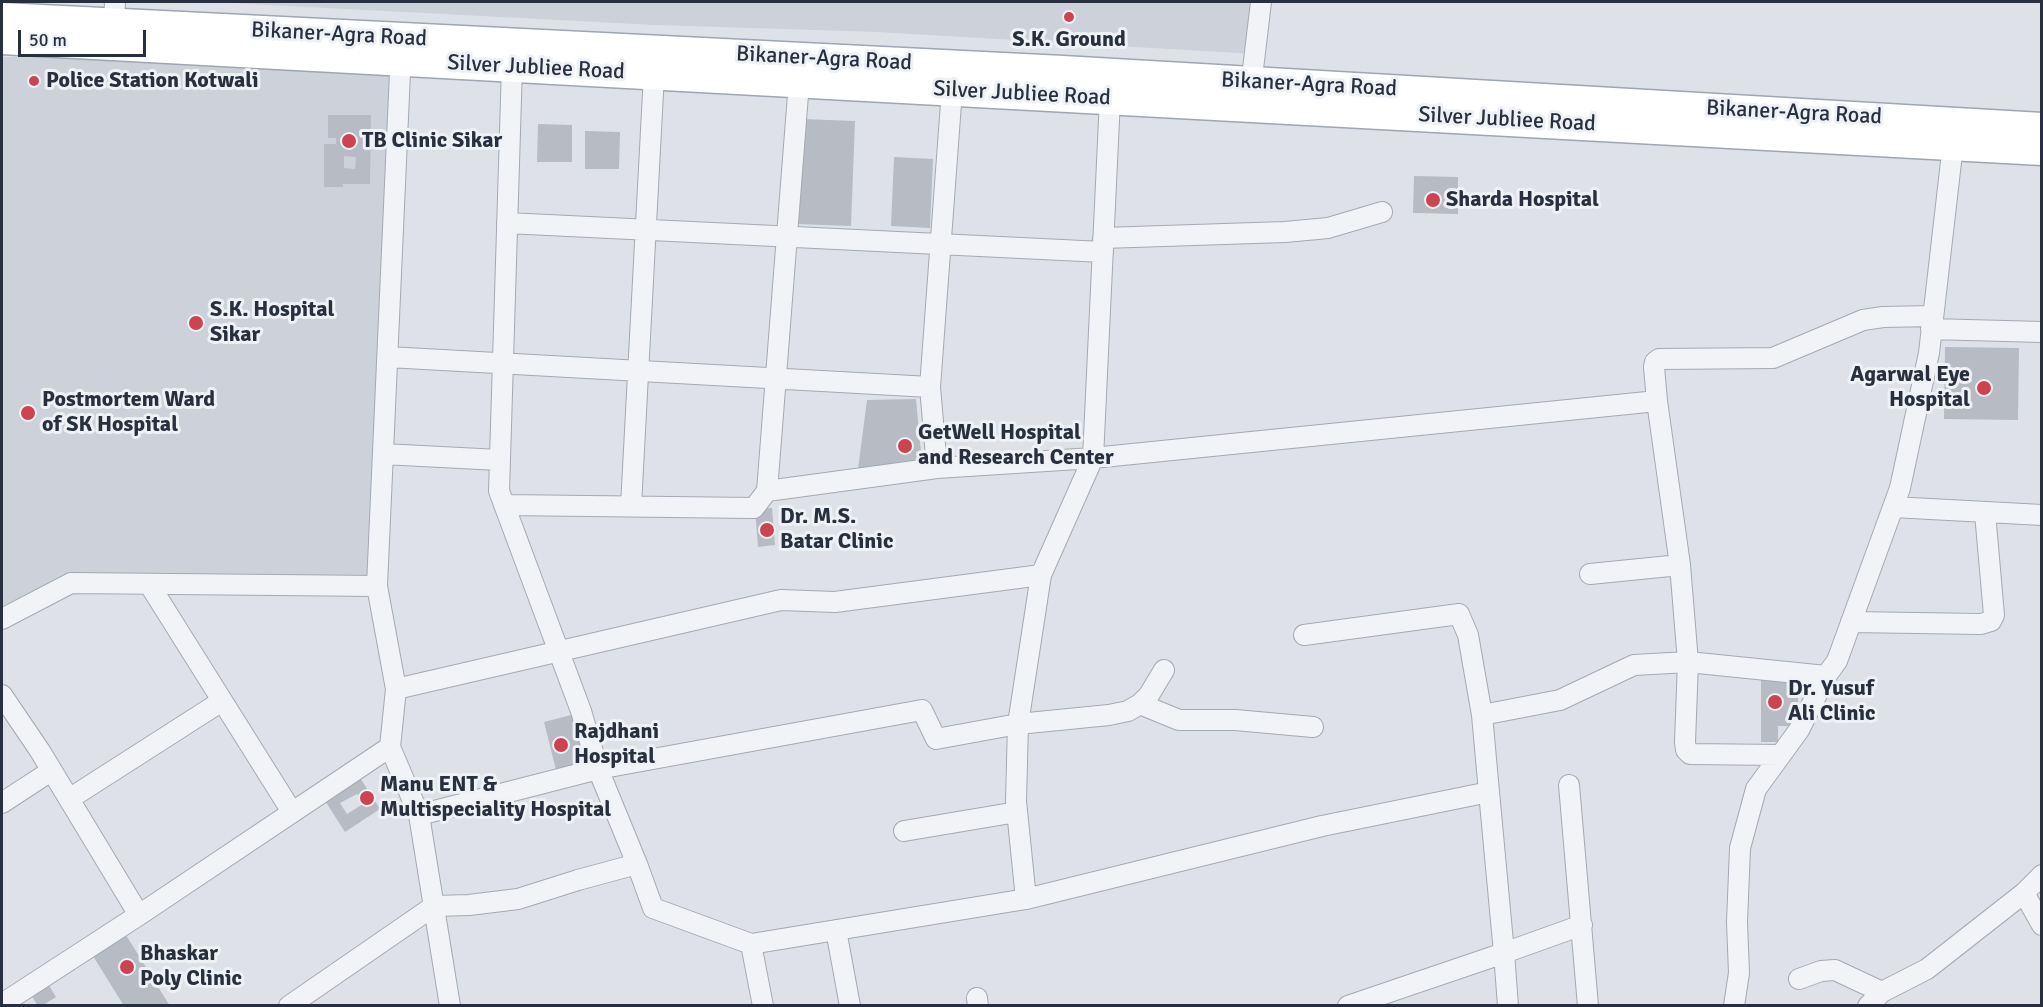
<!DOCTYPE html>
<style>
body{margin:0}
#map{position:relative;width:2043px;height:1007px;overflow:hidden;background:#dee2e8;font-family:Signika,sans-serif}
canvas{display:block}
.frame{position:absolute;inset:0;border:3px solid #282f3e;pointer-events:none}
.scale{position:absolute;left:18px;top:30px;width:128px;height:27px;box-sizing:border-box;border:3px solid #282f3e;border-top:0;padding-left:8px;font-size:18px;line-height:21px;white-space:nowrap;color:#282f3e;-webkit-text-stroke:4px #eef1f5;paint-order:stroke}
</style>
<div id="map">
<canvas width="2043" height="1007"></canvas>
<div class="frame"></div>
<div class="scale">50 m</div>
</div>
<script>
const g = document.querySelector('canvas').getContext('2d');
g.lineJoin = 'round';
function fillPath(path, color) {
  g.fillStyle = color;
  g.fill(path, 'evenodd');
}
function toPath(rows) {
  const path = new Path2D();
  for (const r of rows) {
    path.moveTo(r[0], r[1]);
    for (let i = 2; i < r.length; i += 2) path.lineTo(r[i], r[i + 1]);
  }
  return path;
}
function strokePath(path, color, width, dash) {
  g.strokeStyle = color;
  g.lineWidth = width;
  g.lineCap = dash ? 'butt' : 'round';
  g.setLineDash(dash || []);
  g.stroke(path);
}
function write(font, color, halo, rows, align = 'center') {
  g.font = font + ' Signika,sans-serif';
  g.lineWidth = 6;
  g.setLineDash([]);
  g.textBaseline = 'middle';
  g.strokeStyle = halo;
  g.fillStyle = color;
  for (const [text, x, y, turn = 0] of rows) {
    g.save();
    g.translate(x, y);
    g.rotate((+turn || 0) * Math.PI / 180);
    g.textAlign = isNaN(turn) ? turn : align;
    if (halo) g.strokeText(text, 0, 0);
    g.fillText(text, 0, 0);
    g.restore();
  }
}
fillPath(toPath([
 [211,2,1261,2,1255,54,877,32,655,25],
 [2,57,402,60,377,586,48,595,2,619]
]), '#cdd1da');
fillPath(toPath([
 [328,115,371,115,370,184,343,184,343,187,324,187,324,144,336,144,336,138,328,138],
 [344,156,356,157,355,169,344,168],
 [802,119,855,121,851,226,797,224],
 [538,124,572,125,572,162,537,162],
 [585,131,620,132,619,169,585,169],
 [894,157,933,159,930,228,891,226],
 [1414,176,1458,177,1458,214,1413,213],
 [1945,347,2019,348,2018,420,1944,419],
 [916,399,922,464,858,469,867,400],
 [772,508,775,545,758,547,755,509],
 [1761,678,1798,678,1798,712,1790,712,1790,726,1778,726,1778,742,1761,742],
 [575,714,587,762,556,770,544,722],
 [357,773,380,809,345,832,322,796],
 [357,794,363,804,347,814,340,803],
 [126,935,170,1006,124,1006,93,956],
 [47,982,56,997,42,1006,38,1006,30,993]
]), '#b6bbc4');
const street = toPath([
 [114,24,115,2],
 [401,50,377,586,396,689,390,747,419,815,450,1006],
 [512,66,499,491,581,711,598,769,637,864,653,908,751,944,1026,899,1016,801,1018,724,1041,575,1093,458,1110,99],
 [799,82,767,491,937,468],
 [1250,94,1261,2],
 [507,223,1103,252],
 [1103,238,1285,232,1328,228,1382,212],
 [1931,329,2042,332],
 [388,357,930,387,937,468,1093,458,1657,401,1680,565,1688,662,1634,665,1560,700,1482,715,1489,792],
 [930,387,952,90],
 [1657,401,1654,367,1655,362,1659,359,1773,358,1863,320,1883,317,1933,316],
 [383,454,499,460],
 [504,505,754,508,767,491],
 [631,506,654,74],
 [1893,507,2042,515],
 [1590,574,1680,565],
 [149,584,292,812],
 [2,619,71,583,377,586],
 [1851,622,1981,624,1991,621,1994,615,1985,513],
 [1304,635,1459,614,1468,635,1482,715],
 [396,689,781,600,835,602,1041,575],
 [2,695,40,751,139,915],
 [1140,704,1179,720,1235,720,1313,727],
 [1780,755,1690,754,1686,750,1685,742,1688,662,1826,676,1837,661,1900,488,1929,353,1954,136],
 [1569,785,1588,1006],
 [69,799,222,701],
 [2,803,51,771],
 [419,815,598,769,922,710,936,739,1018,724,1109,715,1128,711,1140,704,1149,695,1164,670],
 [904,831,1017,812],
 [2024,893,2042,925],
 [1026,899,1322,826,1489,792,1504,953,1348,1006],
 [836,930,850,1006],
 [751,944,763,1006],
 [1799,979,1821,971,1835,970,1882,992],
 [977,998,978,1006],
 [2,1004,139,915,390,747],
 [289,1006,434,906,469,905,518,899,578,880,637,864],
 [1508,1006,1504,953,1582,925],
 [1734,1006,1739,973,1737,922,1740,848,1756,789,1799,730,1826,676],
 [1868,1006,1882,992,1927,969,2024,893,2042,875]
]);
const primary = toPath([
 [2,18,1063,71,2042,128],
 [2,39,2042,150]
]);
strokePath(street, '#a4a9b2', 22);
strokePath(primary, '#9ea5b3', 33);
strokePath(street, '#f1f3f6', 20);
strokePath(primary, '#fff', 30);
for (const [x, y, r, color] of [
 [1069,17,6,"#cc4452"],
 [34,81,6,"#cc4452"],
 [349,141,8,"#cc4452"],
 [1433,200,8,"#cc4452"],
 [196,323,8,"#cc4452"],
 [1984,388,8,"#cc4452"],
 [28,413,8,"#cc4452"],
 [905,446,8,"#cc4452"],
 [767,530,8,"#cc4452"],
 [1775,702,8,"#cc4452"],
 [561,745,8,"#cc4452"],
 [367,798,8,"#cc4452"],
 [127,967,8,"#cc4452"]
]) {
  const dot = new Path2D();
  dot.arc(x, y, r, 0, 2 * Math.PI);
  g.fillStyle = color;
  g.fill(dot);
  strokePath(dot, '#eef1f5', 2);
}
write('22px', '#282f3e', '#eef1f5', [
 ["Bikaner-Agra Road",339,35,3],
 ["Bikaner-Agra Road",824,59,3],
 ["Silver Jubliee Road",536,68,3],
 ["Bikaner-Agra Road",1309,85,3],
 ["Silver Jubliee Road",1022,94,3],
 ["Bikaner-Agra Road",1794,113,3],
 ["Silver Jubliee Road",1507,120,3]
]);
write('bold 22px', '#282f3e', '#eef1f5', [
 ["S.K. Ground",1069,40,"center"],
 ["Police Station Kotwali",46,81],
 ["TB Clinic Sikar",362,141],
 ["Sharda Hospital",1446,200],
 ["S.K. Hospital",210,310],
 ["Sikar",210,335],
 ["Agarwal Eye",1970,375,"right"],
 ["Hospital",1970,400,"right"],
 ["Postmortem Ward",42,400],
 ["of SK Hospital",42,425],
 ["GetWell Hospital",918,433],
 ["and Research Center",918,458],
 ["Dr. M.S.",780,517],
 ["Batar Clinic",780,542],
 ["Dr. Yusuf",1788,689],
 ["Ali Clinic",1788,714],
 ["Rajdhani",574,732],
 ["Hospital",574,757],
 ["Manu ENT &",380,785],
 ["Multispeciality Hospital",380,810],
 ["Bhaskar",140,954],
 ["Poly Clinic",140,979]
], 'left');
</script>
